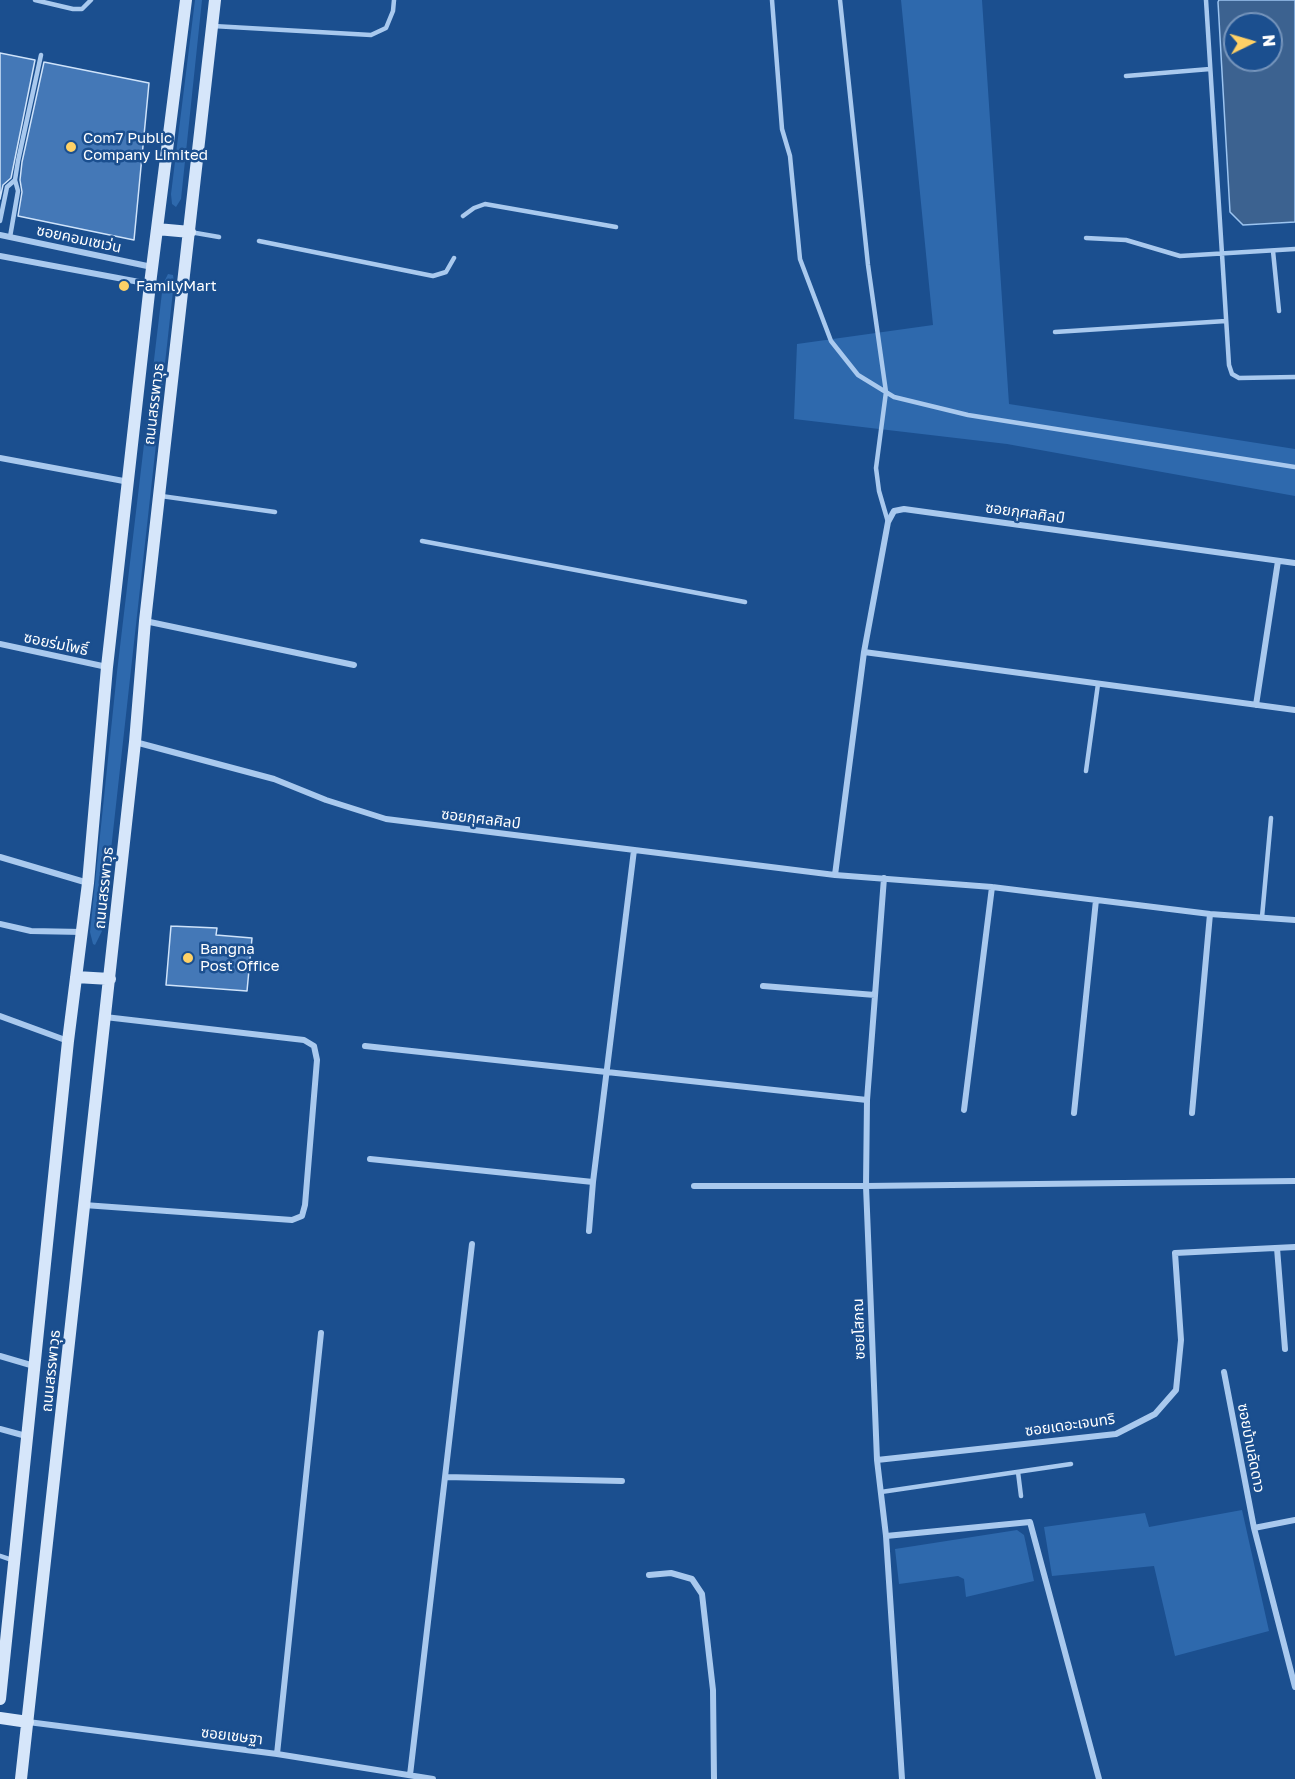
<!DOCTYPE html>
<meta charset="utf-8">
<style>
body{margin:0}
#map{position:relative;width:1295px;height:1779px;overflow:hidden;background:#1b4f8f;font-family:"Golos Text",sans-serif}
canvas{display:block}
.north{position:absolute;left:1223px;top:12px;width:60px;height:60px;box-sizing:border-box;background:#1b4f8f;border:2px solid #7695bc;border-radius:50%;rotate:85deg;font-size:16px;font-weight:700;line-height:24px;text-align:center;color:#fff}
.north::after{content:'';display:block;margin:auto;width:21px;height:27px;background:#ffd166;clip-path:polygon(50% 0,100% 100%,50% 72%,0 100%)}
</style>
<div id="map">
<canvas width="1295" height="1779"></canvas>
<div class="north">N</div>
</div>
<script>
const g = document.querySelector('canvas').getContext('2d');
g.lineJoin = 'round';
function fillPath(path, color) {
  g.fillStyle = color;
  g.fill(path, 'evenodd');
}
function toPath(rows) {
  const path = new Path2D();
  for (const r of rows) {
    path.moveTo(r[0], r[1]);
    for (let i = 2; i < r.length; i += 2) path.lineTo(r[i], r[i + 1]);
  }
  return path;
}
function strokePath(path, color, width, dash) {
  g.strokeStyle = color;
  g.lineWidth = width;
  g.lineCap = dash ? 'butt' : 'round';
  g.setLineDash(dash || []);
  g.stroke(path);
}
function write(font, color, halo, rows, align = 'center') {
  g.font = font + ' "Golos Text","Noto Sans Thai",sans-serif';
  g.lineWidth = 5;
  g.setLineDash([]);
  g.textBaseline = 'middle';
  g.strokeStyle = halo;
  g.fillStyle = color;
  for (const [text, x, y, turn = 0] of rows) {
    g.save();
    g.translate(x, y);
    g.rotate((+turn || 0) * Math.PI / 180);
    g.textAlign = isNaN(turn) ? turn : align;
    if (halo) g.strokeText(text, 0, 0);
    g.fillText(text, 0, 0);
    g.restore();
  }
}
fillPath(toPath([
 [195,0,202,0,181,199,176,207,172,204,171,194],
 [901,0,982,0,1009,404,1295,449,1295,496,1007,444,794,419,797,344,933,325],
 [168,274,173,275,174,282,102,931,95,945,93,944,90,932,117,672,163,284],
 [1242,1510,1269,1631,1175,1656,1154,1566,1052,1576,1044,1527,1145,1513,1149,1527],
 [1017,1530,1024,1535,1034,1581,966,1597,964,1579,958,1576,899,1584,895,1549]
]), '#2e69ad');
const water = toPath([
 [1219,0,1295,0,1295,222,1243,225,1230,212,1218,2,1219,0],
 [1235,24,1271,24,1271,60,1235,60,1235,24]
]);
fillPath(water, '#3c6290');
strokePath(water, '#9cc4f0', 1.5);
const building = toPath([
 [0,53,35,60,11,178,3,185,0,199,0,53],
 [44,62,149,83,134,240,18,216,22,192,20,180,22,162,44,62],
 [171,926,217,928,216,935,252,938,247,991,166,985,171,926]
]);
fillPath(building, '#4478b7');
strokePath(building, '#cfe3fa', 1.5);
strokePath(toPath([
 [35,0,73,9,82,9,91,0],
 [772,0,782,129,790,156,800,259,831,341,858,375,894,397,968,415,1295,467],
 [840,0,868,265,886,392,876,468,879,491,888,522],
 [1206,0,1229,365,1232,374,1239,378,1295,377],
 [213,26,371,35,386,28,393,11,394,0],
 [1126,76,1210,69],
 [463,216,474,208,485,204,616,227],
 [0,221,7,187,15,180],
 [190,232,219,237],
 [10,237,18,191,15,180,18,161,41,55],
 [1086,238,1126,240,1180,256,1295,249],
 [259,241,433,276,446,272,454,258],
 [1273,251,1279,311],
 [1055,332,1226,321],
 [161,496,275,512],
 [422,541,745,602],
 [1086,771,1098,684],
 [1262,917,1271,818],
 [1018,1472,1021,1496],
 [881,1492,1071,1464],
 [0,1556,12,1560]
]), '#a9c9ee', 4.5);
strokePath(toPath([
 [0,235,152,267],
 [0,256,150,284],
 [0,458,129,482],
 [145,621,354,665],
 [0,644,107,667],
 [864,652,1295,710],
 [1256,705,1278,561],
 [135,742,274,779,326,800,386,819,835,875,992,887,1210,914,1295,920],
 [0,857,88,883],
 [835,875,864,652,888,522,894,511,904,509,1295,563],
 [884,878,867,1100,866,1186,877,1460,886,1536,902,1779],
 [0,924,31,931,82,932],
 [763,986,875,995],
 [0,1016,68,1041],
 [365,1046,867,1100],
 [964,1110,992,887],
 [1074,1113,1096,900],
 [1192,1113,1210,914],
 [370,1159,593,1182],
 [694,1186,866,1186,1295,1181],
 [84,1205,292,1220,302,1216,305,1205,317,1060,314,1046,304,1040,105,1017],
 [589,1231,593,1182,634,850],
 [1277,1248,1285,1349],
 [0,1356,34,1366],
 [1224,1372,1254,1528,1295,1687],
 [0,1429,26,1436],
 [877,1460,1116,1434,1155,1414,1176,1390,1181,1340,1175,1253,1295,1247],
 [445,1477,472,1244],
 [1254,1528,1295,1520],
 [886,1536,1030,1522,1099,1779],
 [649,1575,671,1573,692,1579,702,1594,713,1690,714,1779],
 [28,1722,277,1754,433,1779],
 [277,1754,321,1333],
 [410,1775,445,1477,622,1481]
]), '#a9c9ee', 6);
strokePath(toPath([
 [157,229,190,232],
 [76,977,110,979],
 [0,1699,68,1041,88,883,107,667,150,284,186,0],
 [0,1718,28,1722],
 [21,1779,135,742,145,621,159,496,215,0]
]), '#d6e6fa', 12);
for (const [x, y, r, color] of [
 [71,147,6,"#ffd166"],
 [124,286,6,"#ffd166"],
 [188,958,6,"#ffd166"]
]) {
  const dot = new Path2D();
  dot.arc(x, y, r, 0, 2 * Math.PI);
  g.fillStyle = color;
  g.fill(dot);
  strokePath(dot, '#1b4f8f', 2);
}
write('15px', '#fff', '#1b4f8f', [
 ["Com7 Public",83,138],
 ["Company Limited",83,155],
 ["FamilyMart",136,286],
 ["Bangna",200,949],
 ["Post Office",200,966]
], 'left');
write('15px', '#fff', '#1b4f8f', [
 ["ซอยคอมเซเว่น",79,239,12],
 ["ถนนสรรพาวุธ",154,404,-83],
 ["ซอยกุศลศิลป์",1025,513,8],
 ["ซอยร่มโพธิ์",56,644,12],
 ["ซอยกุศลศิลป์",481,819,7],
 ["ถนนสรรพาวุธ",104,888,-84],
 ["ซอยโสภณ",859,1329,-92],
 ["ถนนสรรพาวุธ",51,1371,-84],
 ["ซอยเดอะเจนทริ",1070,1425,-8],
 ["ซอยบ้านลัดดาว",1251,1448,79],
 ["ซอยเชษฐา",232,1736,7]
]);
</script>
